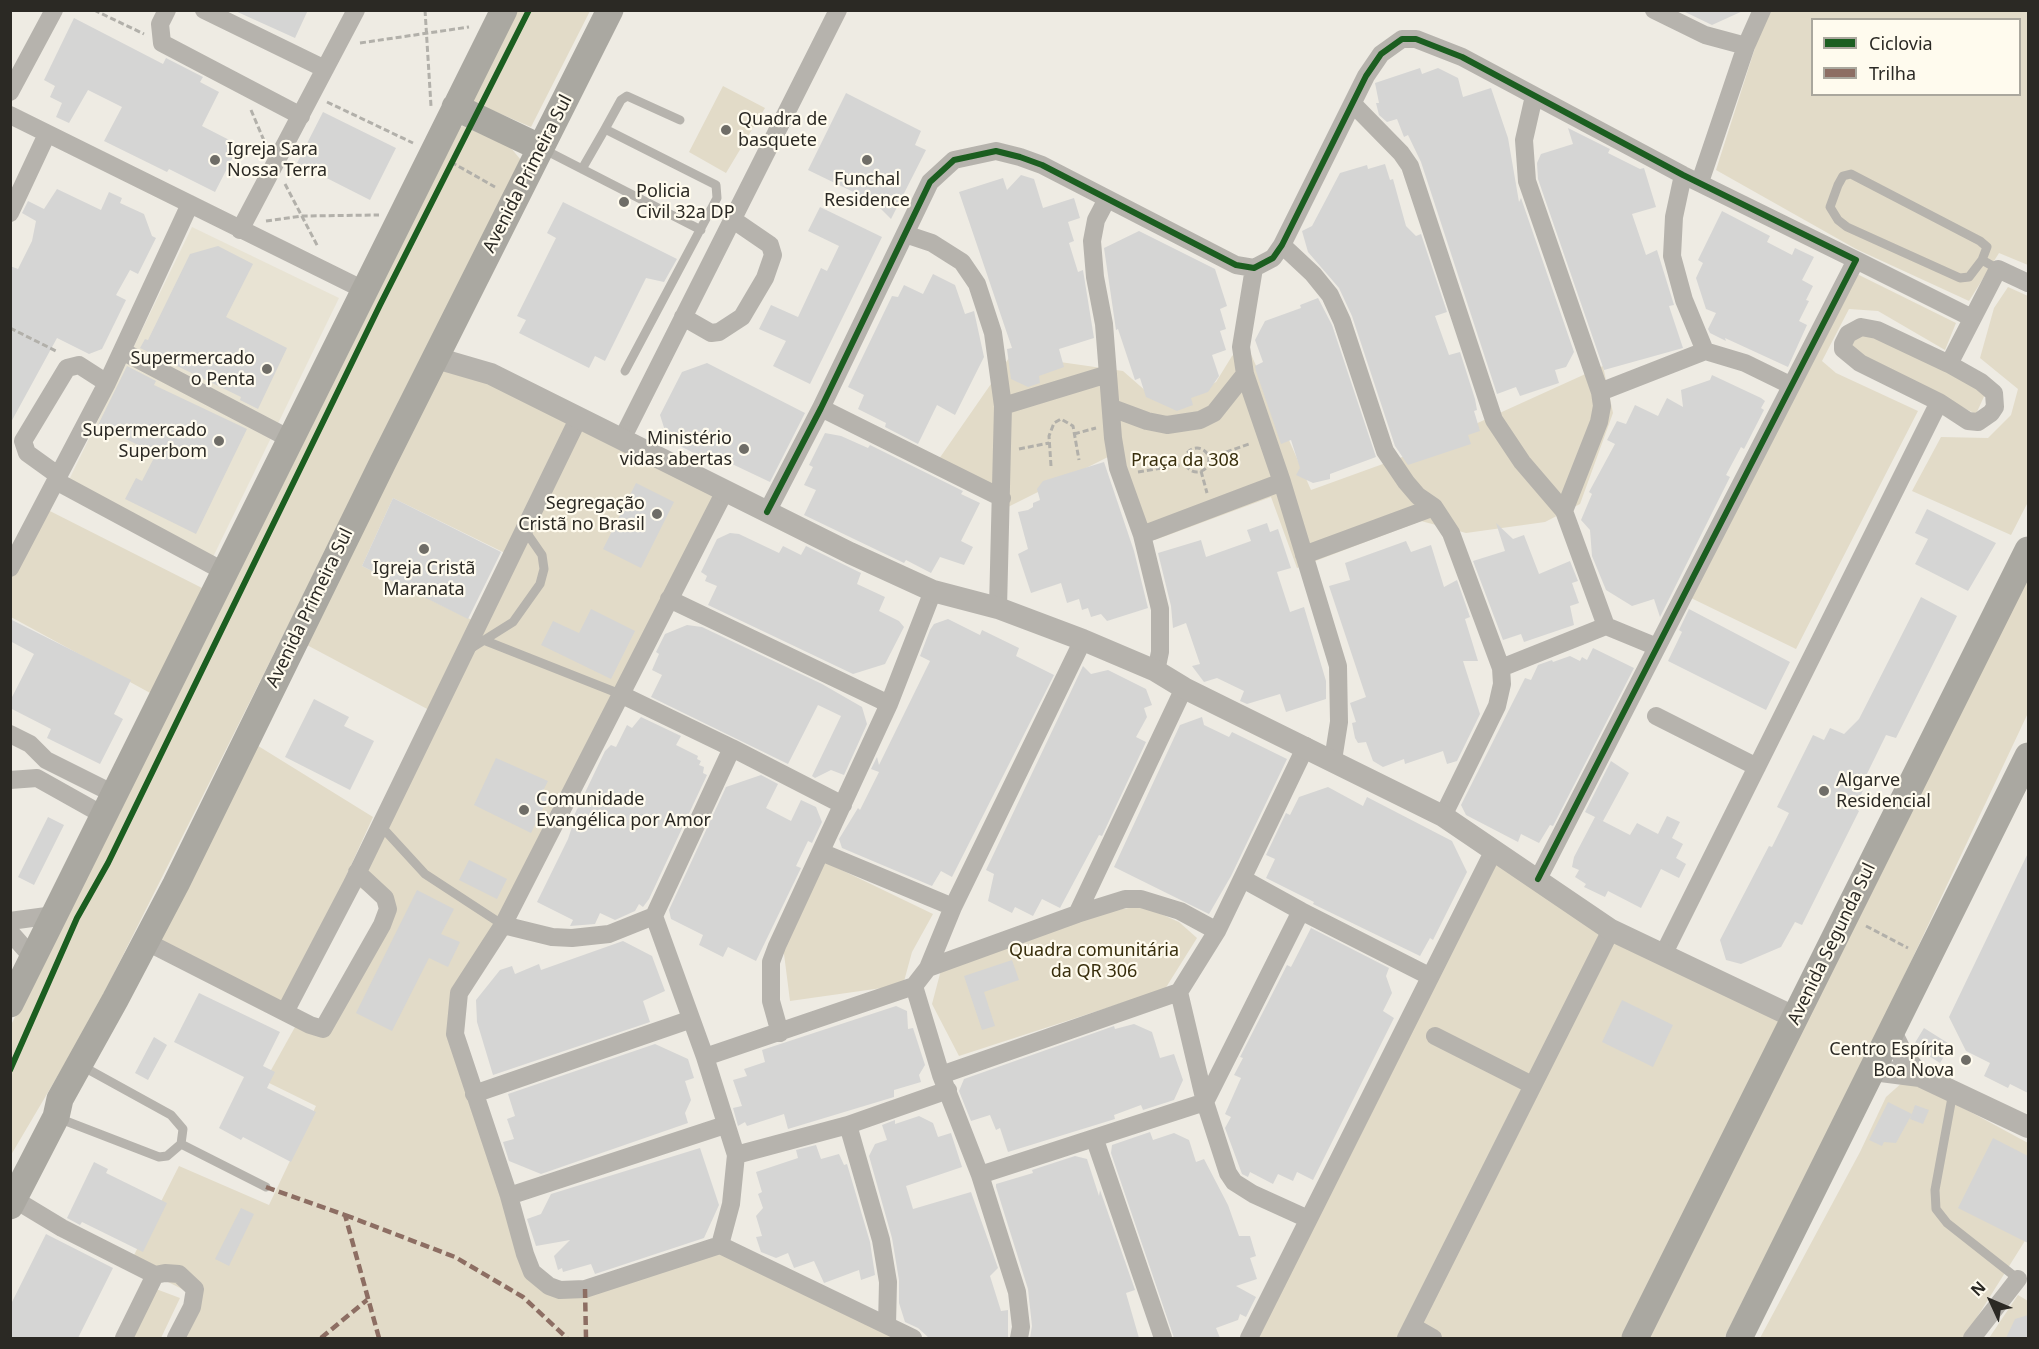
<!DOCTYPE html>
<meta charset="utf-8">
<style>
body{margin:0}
#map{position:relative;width:2039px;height:1349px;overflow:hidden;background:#eeebe3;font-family:"Noto Sans",sans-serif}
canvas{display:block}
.frame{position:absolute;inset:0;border:12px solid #2b2924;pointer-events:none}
.legend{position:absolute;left:1811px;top:18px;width:210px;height:78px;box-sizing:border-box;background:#fffbee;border:2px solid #aaa79d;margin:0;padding:8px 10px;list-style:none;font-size:18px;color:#2b2924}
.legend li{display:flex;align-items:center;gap:12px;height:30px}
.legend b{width:30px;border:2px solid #aaa79d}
.north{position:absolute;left:1961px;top:1271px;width:60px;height:60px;-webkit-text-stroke:4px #fffbee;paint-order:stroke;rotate:314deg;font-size:16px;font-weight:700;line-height:24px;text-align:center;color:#2b2924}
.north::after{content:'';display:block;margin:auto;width:21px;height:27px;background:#2b2924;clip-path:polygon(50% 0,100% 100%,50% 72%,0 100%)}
</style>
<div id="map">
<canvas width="2039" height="1349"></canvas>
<div class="frame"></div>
<ul class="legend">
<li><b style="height:8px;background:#1b5e20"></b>Ciclovia</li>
<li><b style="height:8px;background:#8d6e63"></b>Trilha</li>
</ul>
<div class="north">N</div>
</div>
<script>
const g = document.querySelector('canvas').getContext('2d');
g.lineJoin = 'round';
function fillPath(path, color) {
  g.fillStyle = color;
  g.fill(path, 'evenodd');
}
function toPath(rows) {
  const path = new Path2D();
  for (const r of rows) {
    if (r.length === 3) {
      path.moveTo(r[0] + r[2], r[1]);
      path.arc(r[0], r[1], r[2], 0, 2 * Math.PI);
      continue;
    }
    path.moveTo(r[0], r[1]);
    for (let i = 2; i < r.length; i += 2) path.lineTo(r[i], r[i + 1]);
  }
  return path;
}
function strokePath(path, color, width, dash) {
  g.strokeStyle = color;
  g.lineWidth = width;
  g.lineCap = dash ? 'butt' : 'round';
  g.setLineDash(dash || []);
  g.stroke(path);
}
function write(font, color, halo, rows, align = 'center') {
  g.font = font + ' "Noto Sans",sans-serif';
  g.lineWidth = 4.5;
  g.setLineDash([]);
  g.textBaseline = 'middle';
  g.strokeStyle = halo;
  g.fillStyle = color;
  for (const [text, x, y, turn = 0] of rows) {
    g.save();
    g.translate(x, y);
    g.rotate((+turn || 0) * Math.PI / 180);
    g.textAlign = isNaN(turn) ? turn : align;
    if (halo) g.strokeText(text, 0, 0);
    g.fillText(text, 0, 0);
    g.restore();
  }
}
fillPath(toPath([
 [192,227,339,298,213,557,66,486]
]), '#e8e3d3');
fillPath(toPath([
 [512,11,590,11,531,127,466,99],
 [1770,11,2028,11,2028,265,1999,253,1969,301,1856,249,1716,170,1762,26],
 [1812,20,2020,20,2020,94,1812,94],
 [723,86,765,108,726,173,689,152],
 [463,126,510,147,521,160,90,1021,11,1155,11,1025,453,131],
 [1857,274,1956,323,1945,350,1878,311,1849,309,1822,361,1836,373,1918,411,1796,649,1691,598],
 [2008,287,2028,296,2028,502,2011,535,1912,491,1941,437,1988,438,2011,415,2018,389,1980,358,1994,308],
 [1863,320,1987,390,1976,414,1849,352],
 [1246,343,1311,490,1405,456,1603,366,1613,413,1580,504,1545,522,1466,533,1421,521,1297,568,1271,497,1155,540,1110,456,1006,508,932,469,1011,355,1123,371,1156,400,1191,397,1216,382,1232,356],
 [441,346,721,491,459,993,455,1034,525,1254,560,1290,720,1245,913,1338,170,1338,192,1294,130,1263,179,1166,269,1205,316,1106,265,1081,300,1018,320,1026,385,901,352,884,431,711,305,644],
 [393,498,511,556,478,623,362,566],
 [42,507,204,589,152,694,11,617,10,569],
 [2028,565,2028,713,1873,1042,1724,1338,1644,1338],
 [255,744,373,817,286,1008,158,942],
 [1493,852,1538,879,1796,1018,1635,1338,1249,1338],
 [825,862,933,914,912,952,903,985,790,1001,783,946],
 [1143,906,1179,922,1197,938,1165,989,959,1056,932,1004,941,970,1079,915],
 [1904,1081,1930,1090,2028,1143,2028,1236,1964,1338,1760,1338,1860,1152,1886,1097],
 [156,1289,180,1298,161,1338,132,1338],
 [2018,1295,2028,1301,2028,1338,1989,1338]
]), '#e2dbc8');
fillPath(toPath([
 [233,10,308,10,295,38],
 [1681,10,1745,10,1712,25],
 [74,18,163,64,166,58,203,77,200,82,219,92,202,126,239,145,215,192,169,169,167,172,104,141,122,107,88,90,69,123,56,117,62,103,50,97,55,86,44,80],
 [1420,68,1422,74,1438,68,1458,78,1463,97,1491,88,1508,138,1519,202,1521,198,1574,352,1566,367,1555,370,1559,383,1520,396,1516,387,1497,394,1421,162,1408,135,1404,137,1397,119,1387,122,1379,115,1376,103,1379,103,1375,83],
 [846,93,921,131,915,145,926,150,891,219,874,202,808,170],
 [323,112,396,148,370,200,297,163],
 [1568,128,1610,149,1608,153,1640,169,1644,168,1656,207,1632,214,1646,255,1657,250,1674,305,1669,306,1683,348,1604,370,1538,179,1537,163,1541,154,1573,144],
 [1385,164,1390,180,1393,179,1406,226,1416,236,1421,234,1447,312,1435,316,1449,355,1460,352,1475,399,1477,410,1474,411,1480,431,1468,435,1471,444,1408,465,1395,446,1352,316,1339,288,1308,252,1302,231,1312,226,1340,173,1367,165,1368,169],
 [1021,175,1034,179,1043,208,1074,198,1080,218,1068,222,1074,241,1069,243,1078,272,1083,270,1094,338,1059,349,1064,367,1039,376,1040,383,1028,387,1011,379,1007,349,1012,348,959,192,1003,178,1007,190],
 [57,189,101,210,109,192,122,198,120,203,144,214,152,236,156,238,138,274,130,270,116,295,126,300,102,349,89,354,57,338,10,424,10,266,18,269,32,241,36,221,22,213,28,201,44,209],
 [563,202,677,259,664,282,646,278,605,361,595,356,589,368,519,333,526,320,517,316,556,238,547,233],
 [820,207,882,237,810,384,773,366,786,341,759,329,771,305,798,317,821,268,827,271,839,246,808,231],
 [1722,211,1770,236,1767,242,1792,255,1795,248,1814,257,1802,280,1813,286,1806,300,1809,301,1799,321,1807,325,1788,367,1725,338,1726,341,1710,333,1708,329,1716,313,1706,309,1696,278,1703,263,1698,260],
 [1139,231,1215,269,1227,306,1220,309,1226,329,1220,331,1226,350,1212,355,1219,376,1208,392,1191,398,1193,405,1177,411,1146,397,1140,378,1135,380,1118,329,1116,330,1104,248],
 [218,246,253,264,226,317,287,348,258,409,240,400,241,397,140,348,145,339,148,340,190,254],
 [933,274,955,285,965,314,974,311,984,357,955,415,937,405,918,444,885,427,886,423,858,409,864,395,848,387,892,296,898,297,904,285,923,294],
 [1318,298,1332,325,1376,457,1330,474,1330,479,1313,483,1296,475,1300,468,1291,440,1281,444,1256,371,1255,366,1263,362,1255,340,1265,321,1301,308,1300,305],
 [707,363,805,413,770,482,713,455,710,461,668,440,660,415,682,372],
 [127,366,156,381,154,385,247,429,196,534,125,499,136,478,142,481,156,454,98,425],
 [1712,375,1761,398,1765,401,1761,408,1764,410,1744,449,1741,447,1726,475,1730,477,1660,617,1654,599,1632,606,1606,590,1592,556,1590,530,1581,520,1592,494,1589,492,1615,444,1607,440,1617,421,1626,424,1635,405,1658,416,1667,398,1683,407,1681,390,1710,380],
 [825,433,841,436,868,448,870,445,963,491,961,494,980,503,961,541,973,547,964,565,940,557,931,573,906,560,904,563,804,515,816,490,804,485,813,467,809,465],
 [1104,462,1134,551,1148,608,1107,621,1101,614,1091,617,1088,608,1082,610,1079,599,1067,603,1061,583,1031,593,1018,554,1028,549,1018,512,1028,510,1033,507,1033,503,1040,500,1037,489,1043,481],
 [636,483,674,502,641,568,603,549],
 [393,498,501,552,468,619,362,566],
 [1927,509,1996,543,1968,591,1915,564,1928,539,1915,533],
 [1267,523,1270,532,1278,529,1291,568,1277,572,1290,612,1304,607,1326,681,1326,699,1286,712,1280,694,1247,704,1240,701,1244,691,1217,678,1204,682,1192,666,1200,664,1186,623,1173,628,1171,606,1158,553,1201,540,1206,557,1251,541,1247,530],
 [1496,523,1513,539,1524,535,1539,574,1570,561,1578,581,1572,583,1579,603,1570,606,1574,625,1524,642,1521,634,1503,640,1473,561,1505,551],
 [730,533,739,534,779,553,783,546,801,555,806,546,861,573,857,584,885,597,879,611,899,621,904,627,885,664,853,674,708,605,717,586,705,581,707,576,701,572,717,539],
 [1406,541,1411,552,1431,545,1444,587,1457,580,1470,617,1465,619,1478,661,1463,661,1480,714,1457,761,1447,764,1443,751,1405,764,1404,759,1383,767,1373,761,1366,742,1358,743,1355,738,1352,723,1356,722,1350,703,1366,697,1329,586,1350,580,1345,563],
 [1921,597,1957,616,1896,738,1886,735,1862,784,1865,786,1855,808,1859,811,1802,925,1795,922,1781,947,1741,964,1726,960,1720,940,1769,846,1772,847,1789,813,1777,807,1813,735,1824,740,1830,728,1844,734,1859,719],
 [591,609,635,631,611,679,541,645,553,621,579,633],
 [1689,609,1790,662,1766,710,1668,661,1682,632,1679,630],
 [10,619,131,680,114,714,123,719,100,764,47,738,51,729,10,708,10,701,34,654,10,641],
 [948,619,980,635,982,630,1019,648,1016,656,1054,675,952,877,941,871,932,886,842,848,839,839,858,808,860,810,879,772,871,769,877,757,879,765,930,661,920,656,930,630,934,624],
 [687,625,702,627,822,684,862,707,867,724,844,775,831,770,815,778,812,776,841,716,818,705,788,764,651,697,662,675,652,670,659,654,656,652,665,634],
 [1593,648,1634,668,1553,826,1550,825,1539,843,1521,834,1518,842,1466,815,1461,805,1525,678,1531,680,1538,665,1552,660,1553,662,1570,656,1580,661,1582,657,1587,660],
 [1083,666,1091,674,1108,670,1146,689,1152,705,1144,708,1147,717,1136,737,1146,742,1102,836,1099,835,1060,908,1042,899,1033,916,1015,907,1012,913,988,901,994,874,986,870],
 [314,699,349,717,344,726,374,741,350,790,285,757],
 [641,717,681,736,676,745,698,756,697,759,701,761,699,765,704,767,703,773,707,775,649,899,643,907,639,904,635,911,615,920,600,913,595,924,570,926,573,920,537,902,568,839,572,827,569,826,605,751,611,745,616,747,627,725,632,728],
 [1202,717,1204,725,1229,737,1232,732,1287,759,1231,876,1209,914,1114,867,1180,725],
 [496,758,548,781,542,793,549,796,531,833,474,805],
 [1611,761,1629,773,1603,821,1585,812],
 [761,775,778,784,766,808,791,821,801,800,816,807,822,822,812,843,808,841,796,866,801,868,756,961,728,947,723,957,699,945,703,935,671,919,669,910,726,787],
 [1328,787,1363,806,1367,797,1452,841,1467,872,1433,940,1430,938,1420,956,1313,904,1314,902,1266,878,1275,859,1266,855,1286,813,1290,815,1299,797],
 [1667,816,1680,822,1672,838,1683,844,1676,858,1686,864,1679,878,1661,869,1641,908,1608,891,1605,897,1584,887,1586,884,1575,877,1579,870,1572,867,1574,857,1595,817,1630,835,1637,823,1658,834],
 [48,817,64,825,34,885,18,877],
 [2028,853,2028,1093,2010,1084,2008,1088,1984,1076,1990,1063,1966,1051,1949,1017],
 [469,860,507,879,497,899,459,880],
 [417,890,454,909,441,934,460,942,448,967,429,958,392,1031,356,1013],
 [1311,928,1389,968,1386,976,1392,993,1383,1011,1394,1018,1313,1180,1297,1172,1293,1181,1278,1174,1273,1184,1250,1172,1248,1177,1242,1174,1225,1128,1231,1117,1225,1114,1241,1078,1234,1075,1243,1058,1240,1057,1287,965,1291,967],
 [623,941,652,956,665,991,643,1001,650,1022,493,1075,477,1022,476,1000,500,970,512,966,515,974,539,964,541,970],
 [1012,960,1019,980,984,992,995,1026,982,1030,964,976],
 [199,993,280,1032,263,1066,275,1072,267,1088,316,1112,291,1162,243,1137,241,1140,219,1128,244,1077,174,1042],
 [1622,1000,1673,1025,1653,1067,1602,1042],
 [896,1006,907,1011,908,1029,913,1028,925,1065,919,1075,921,1082,894,1090,894,1097,788,1129,784,1114,747,1126,745,1122,738,1126,733,1108,742,1106,733,1080,747,1076,744,1069,765,1062,762,1050],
 [1134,1024,1152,1032,1160,1058,1174,1054,1183,1080,1174,1100,1143,1110,1141,1105,1114,1115,1115,1119,1008,1152,1000,1128,996,1130,990,1115,971,1121,959,1091,964,1079,1114,1026,1115,1029],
 [1924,1028,1951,1045,1940,1063,1913,1046],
 [154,1037,167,1045,148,1080,135,1073],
 [655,1044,688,1059,694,1078,685,1081,691,1100,685,1113,688,1123,541,1174,509,1161,503,1142,514,1139,507,1119,515,1116,508,1094],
 [1888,1102,1912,1114,1896,1143,1884,1142,1882,1146,1869,1140],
 [1915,1105,1929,1110,1923,1124,1910,1119],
 [919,1116,933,1123,938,1137,951,1133,962,1167,906,1186,913,1209,971,1192,998,1268,990,1276,1001,1311,1008,1310,1008,1338,929,1338,918,1328,905,1322,899,1303,899,1280,892,1238,869,1156,875,1144,887,1140,882,1125,895,1120,895,1124],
 [1150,1132,1153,1140,1174,1133,1189,1140,1196,1162,1204,1159,1228,1205,1239,1236,1250,1236,1256,1256,1250,1258,1257,1279,1236,1286,1256,1297,1246,1317,1240,1314,1238,1320,1216,1328,1220,1338,1174,1338,1111,1153,1112,1145],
 [1993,1138,2028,1156,2028,1243,1958,1208],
 [816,1145,821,1159,839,1154,844,1165,847,1164,870,1242,875,1275,861,1280,859,1270,824,1283,814,1261,794,1268,788,1253,776,1258,761,1252,756,1237,762,1236,756,1216,763,1208,758,1194,762,1192,756,1172,798,1158,796,1150],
 [700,1148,719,1205,704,1238,595,1274,591,1264,563,1272,562,1268,558,1270,554,1256,570,1240,536,1246,527,1219,541,1214,551,1194],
 [1075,1156,1087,1159,1099,1196,1100,1190,1135,1290,1126,1293,1139,1338,1030,1338,1032,1326,1028,1289,996,1187,996,1184,1033,1173,1032,1170],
 [94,1162,108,1169,106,1173,167,1203,143,1252,82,1222,80,1225,67,1218],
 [241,1208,254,1214,229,1266,215,1259],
 [46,1234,113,1268,78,1338,10,1338,10,1306],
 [2028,1315,2028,1338,2006,1338,2015,1319]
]), '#d5d5d4');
strokePath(toPath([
 [94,10,144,34],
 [425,10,431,106],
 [360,43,469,27],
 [327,102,413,143],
 [251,110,265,143],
 [451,162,495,187],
 [285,184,318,247],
 [266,221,302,216,379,215],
 [10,328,58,352],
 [1074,434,1096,428],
 [1197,460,12],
 [1019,449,1049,443],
 [1209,458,1249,444],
 [1051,466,1049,436,1054,423,1061,419,1073,426,1079,460],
 [1201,471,1207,493],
 [1138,472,1185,464],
 [1866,926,1908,948]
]), '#b2b0aa', 3, [6, 3]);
strokePath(toPath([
 [605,129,621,100,627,96,680,120],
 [543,149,701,230],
 [582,169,605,129,716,185,717,198,625,371],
 [1982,260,1969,277,1960,278,1847,227,1838,220,1830,207,1838,185,1843,176,1851,174,1980,241,1987,247,1982,260,1998,269],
 [486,641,620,694],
 [470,649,513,622,540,584,544,569,542,555,524,529],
 [380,825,425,874,503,925],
 [1953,1092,1935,1190,1936,1209,1947,1223,2018,1279],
 [58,1118,159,1157,167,1156,181,1144,183,1129,171,1115,82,1066],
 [181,1144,266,1187]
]), '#b6b3ad', 9);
strokePath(toPath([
 [167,10,160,24,162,43,301,116],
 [204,10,325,69],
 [1654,10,1705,35,1746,46,1762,10],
 [10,92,54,10],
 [1534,96,1524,140,1527,181,1600,392,1602,406,1599,422,1564,511],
 [1353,104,1401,153,1410,166,1494,420,1522,462,1564,511,1606,626,1657,647],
 [10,115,364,290],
 [1683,175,1674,217,1672,256,1684,300,1705,351],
 [1700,182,1746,46],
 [1107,199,1096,220,1092,241,1095,277,1104,324,1113,438,1118,468,1142,535,1160,609,1160,652,1156,671],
 [10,213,47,134],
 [240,230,356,10],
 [905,234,932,243,962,262,977,284,993,333,1003,406,998,608],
 [1282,245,1313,274,1330,295,1342,321,1385,451,1406,482,1418,496,1434,507,1451,533,1501,668],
 [1856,260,1972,318],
 [1254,268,1241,347,1245,374,1282,482,1338,666,1339,722,1333,760],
 [683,317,711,333,719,332,742,317,765,278,773,255,770,245,732,219],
 [1861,327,1877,330,1949,364,1981,382,1994,393,1995,407,1991,413,1978,422,1968,421,1939,402,1860,363,1843,349,1843,344,1848,334,1861,327],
 [122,351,290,439],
 [1949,364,1998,269,2028,283],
 [1600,392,1705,351,1745,363,1790,385],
 [1003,406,1108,374],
 [821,408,1002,498],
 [1112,408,1147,421,1167,425,1200,420,1214,413,1245,374],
 [622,439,838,10],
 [59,476,27,453,23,441,67,368,79,365,107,383],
 [56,481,225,572],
 [725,491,503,925,459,993,455,1034,509,1196,525,1254,532,1272,549,1286,560,1290,585,1289,720,1245,913,1338],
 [767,512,821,408,930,182,954,160,996,151,1020,157,1042,165,1236,265,1254,268,1273,258,1282,245,1366,76,1381,54,1402,39,1416,39,1462,57,1683,175,1856,260,1538,879],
 [1142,535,1282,482],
 [1304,555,1434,507],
 [10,568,107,383,190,204],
 [669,599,889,704],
 [620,694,732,748,654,916,705,1057,736,1155,731,1204,720,1245],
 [1656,716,1757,767],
 [10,734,30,744,46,760,114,794],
 [732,748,843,805],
 [10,780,37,778,103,815],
 [1443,816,1497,706,1502,684,1501,668,1606,626],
 [821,852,953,907],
 [1301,911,1429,976],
 [1077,914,1125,899,1141,899,1180,911,1217,931],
 [10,921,54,915],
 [503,925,552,937,572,938,609,934,654,916],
 [10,932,32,957],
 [145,941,310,1025,323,1029,382,925,388,909,385,898,357,872],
 [1664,953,1939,402],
 [928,968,1077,914,1184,688],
 [914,986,941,1075,1179,992,1217,931,1306,746],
 [1179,992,1205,1102,1228,1173,1234,1182,1253,1194,1308,1219],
 [285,1012,352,884,579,417],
 [780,1033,771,1001,771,962,777,946,889,704,933,591],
 [1435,1036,1532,1085],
 [705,1057,914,986,928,968,953,907,1083,640],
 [941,1075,980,1175,1017,1292,1021,1327,1019,1338],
 [474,1094,689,1020],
 [848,1125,881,1240,888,1282,887,1325],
 [1095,1140,1163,1338],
 [736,1155,848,1125,948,1090],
 [980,1175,1205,1102,1301,911,1243,879],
 [509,1196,725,1125],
 [14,1199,62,1228,155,1275],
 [1412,1326,1433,1338],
 [124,1338,155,1275,165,1273,179,1274,195,1289,192,1307,176,1338],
 [1249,1338,1493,852],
 [1406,1338,1611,930],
 [1972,1338,2018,1279]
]), '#b6b3ad', 18);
strokePath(toPath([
 [436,358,491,374,850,553,933,591,998,608,1083,640,1156,671,1184,688,1443,816,1611,930,1796,1018],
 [1892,1034,1903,1056,1920,1076],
 [1873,1070,1920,1076,2028,1127]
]), '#b6b3ad', 22);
strokePath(toPath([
 [455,107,541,148],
 [10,1004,504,10],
 [10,1206,56,1117,60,1099,115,1000,176,884,383,462,610,10],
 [1635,1338,2028,550],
 [1739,1338,2028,756]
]), '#aaa8a1', 27);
strokePath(toPath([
 [266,1187,345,1215,379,1338],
 [345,1215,455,1257,523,1297,567,1338],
 [585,1289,586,1338],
 [321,1338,367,1300]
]), '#8d6e63', 4.5, [9, 4.5]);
strokePath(toPath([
 [767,512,821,408,930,182,954,160,996,151,1020,157,1042,165,1236,265,1254,268,1273,258,1282,245,1366,76,1381,54,1402,39,1416,39,1462,57,1683,175,1856,260,1538,879],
 [10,1070,77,918,108,863,380,305,529,10]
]), '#1b5e20', 6);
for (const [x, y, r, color] of [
 [726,130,6,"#6f6d67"],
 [215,160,6,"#6f6d67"],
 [867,160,6,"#6f6d67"],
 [624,202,6,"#6f6d67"],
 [267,369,6,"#6f6d67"],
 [219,441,6,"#6f6d67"],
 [744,449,6,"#6f6d67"],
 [657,514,6,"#6f6d67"],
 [424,549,6,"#6f6d67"],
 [1824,791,6,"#6f6d67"],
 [524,810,6,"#6f6d67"],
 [1966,1060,6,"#6f6d67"]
]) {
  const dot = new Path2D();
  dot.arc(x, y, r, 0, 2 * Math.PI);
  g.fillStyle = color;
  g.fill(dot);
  strokePath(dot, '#fffbee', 2);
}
write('18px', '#2b2924', '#fffbee', [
 ["Quadra de",738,120],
 ["basquete",738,141],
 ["Igreja Sara",227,150],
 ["Nossa Terra",227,171],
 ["Funchal",867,180,"center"],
 ["Residence",867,201,"center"],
 ["Policia",636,192],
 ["Civil 32a DP",636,213],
 ["Supermercado",255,359,"right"],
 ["o Penta",255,380,"right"],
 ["Supermercado",207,431,"right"],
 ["Superbom",207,452,"right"],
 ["Ministério",732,439,"right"],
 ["vidas abertas",732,460,"right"],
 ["Segregação",645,504,"right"],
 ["Cristã no Brasil",645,525,"right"],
 ["Igreja Cristã",424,569,"center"],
 ["Maranata",424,590,"center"],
 ["Algarve",1836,781],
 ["Residencial",1836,802],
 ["Comunidade",536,800],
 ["Evangélica por Amor",536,821],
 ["Centro Espírita",1954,1050,"right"],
 ["Boa Nova",1954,1071,"right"]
], 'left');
write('18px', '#2b2924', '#fffbee', [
 ["Avenida Primeira Sul",528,174,-63],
 ["Avenida Primeira Sul",310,608,-64],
 ["Avenida Segunda Sul",1832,944,-64]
]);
write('18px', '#382e0c', '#fffbee', [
 ["Praça da 308",1185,461],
 ["Quadra comunitária",1094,951],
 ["da QR 306",1094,972]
]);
</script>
